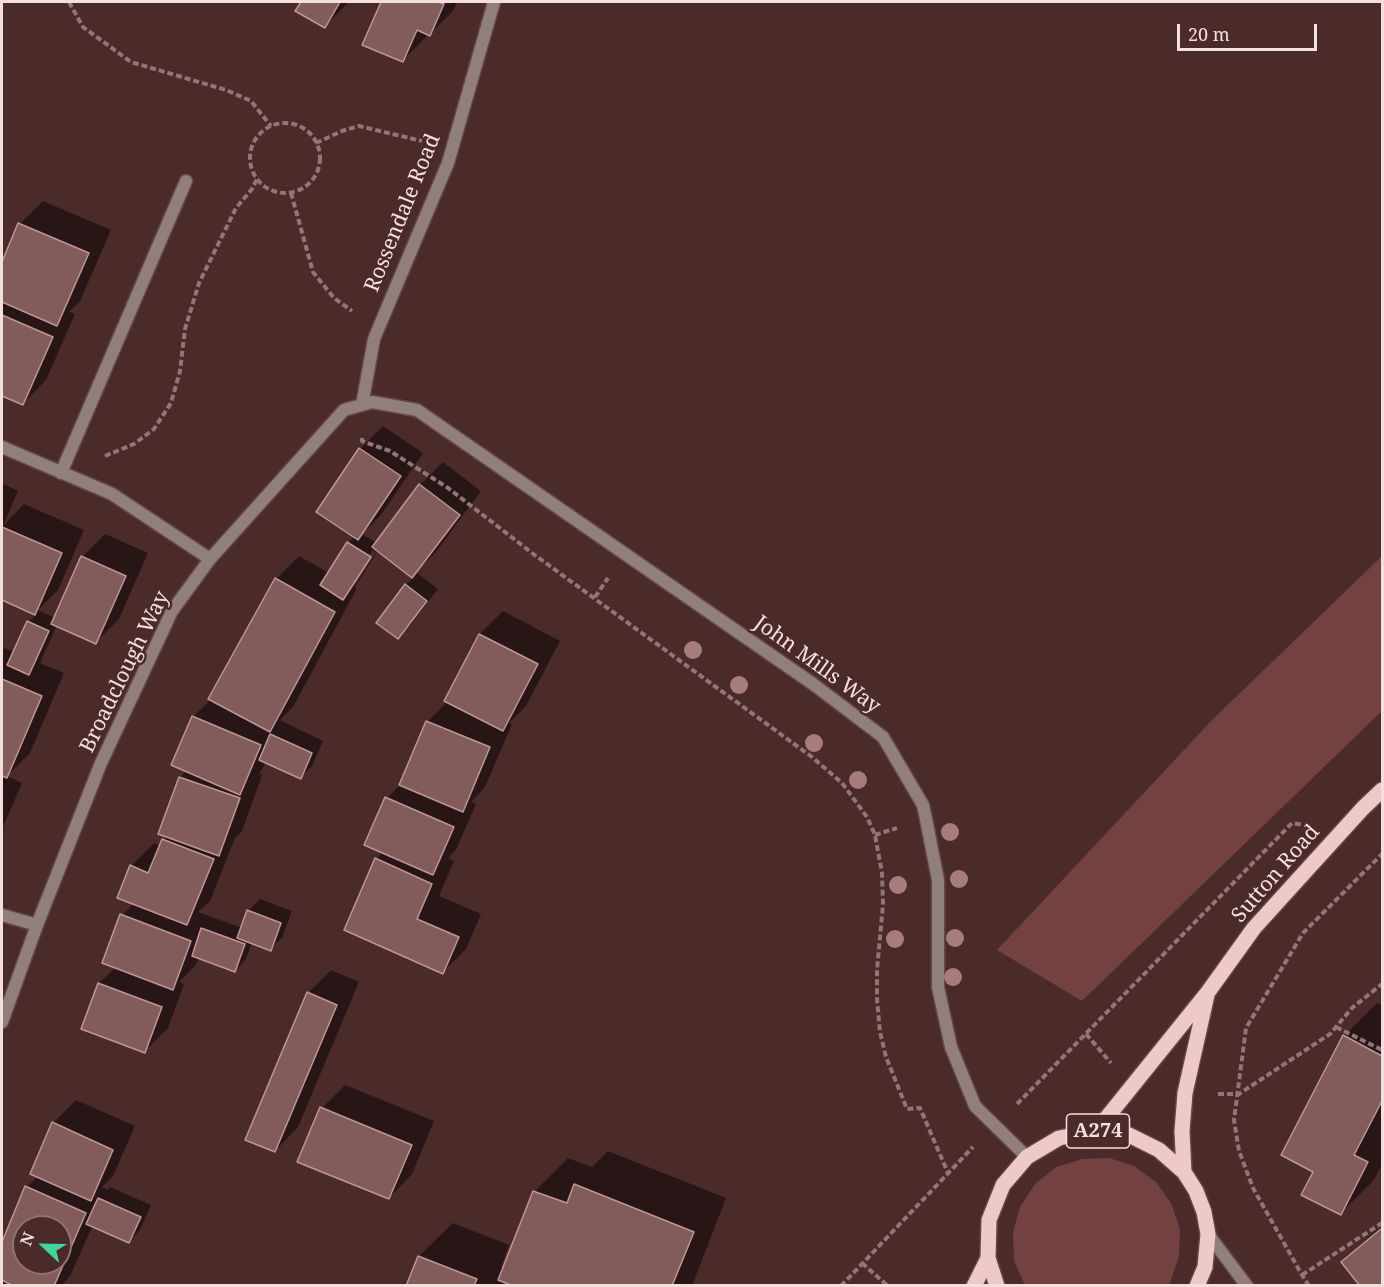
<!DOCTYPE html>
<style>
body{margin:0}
#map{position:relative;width:1384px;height:1287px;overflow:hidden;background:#4b2a2a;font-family:"Noto Serif",serif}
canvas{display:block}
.frame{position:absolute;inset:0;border:3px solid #f5dfde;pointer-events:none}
.north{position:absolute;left:12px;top:1215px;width:60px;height:60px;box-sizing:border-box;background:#4b2a2a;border:2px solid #8f7272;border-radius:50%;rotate:292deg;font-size:16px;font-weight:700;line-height:24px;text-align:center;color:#f5dfde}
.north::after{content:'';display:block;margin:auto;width:21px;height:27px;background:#41d4a1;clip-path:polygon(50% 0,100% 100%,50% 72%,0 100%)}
.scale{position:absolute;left:1177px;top:24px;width:140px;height:27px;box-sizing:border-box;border:3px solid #f5dfde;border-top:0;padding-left:8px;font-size:18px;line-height:21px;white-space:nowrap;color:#f5dfde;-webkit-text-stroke:4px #4b2a2a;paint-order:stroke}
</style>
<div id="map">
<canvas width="1384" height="1287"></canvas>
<div class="frame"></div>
<div class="north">N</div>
<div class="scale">20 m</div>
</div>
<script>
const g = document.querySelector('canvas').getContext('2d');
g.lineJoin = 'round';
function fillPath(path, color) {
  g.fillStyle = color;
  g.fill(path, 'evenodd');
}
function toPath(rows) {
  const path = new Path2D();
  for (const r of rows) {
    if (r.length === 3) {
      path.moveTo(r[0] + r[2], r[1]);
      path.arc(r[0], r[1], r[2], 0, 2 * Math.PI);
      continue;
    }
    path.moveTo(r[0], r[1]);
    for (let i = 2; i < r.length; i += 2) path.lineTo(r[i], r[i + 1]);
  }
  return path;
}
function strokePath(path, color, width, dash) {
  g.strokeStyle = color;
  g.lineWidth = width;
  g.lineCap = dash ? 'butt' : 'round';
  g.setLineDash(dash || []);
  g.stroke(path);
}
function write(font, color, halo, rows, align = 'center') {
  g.font = font + ' "Noto Serif",serif';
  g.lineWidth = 5;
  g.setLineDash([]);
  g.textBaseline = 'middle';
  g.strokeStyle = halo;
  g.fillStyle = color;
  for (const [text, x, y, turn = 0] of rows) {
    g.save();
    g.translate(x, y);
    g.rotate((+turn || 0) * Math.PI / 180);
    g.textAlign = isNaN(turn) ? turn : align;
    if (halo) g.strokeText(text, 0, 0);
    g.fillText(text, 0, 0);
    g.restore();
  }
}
fillPath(toPath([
 [1382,556,1382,711,1082,1001,997,950,1212,720],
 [1109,1158,1134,1166,1156,1182,1171,1203,1180,1229,1179,1256,1170,1283,1168,1286,1025,1285,1014,1261,1013,1232,1020,1207,1035,1184,1056,1167,1082,1159]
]), '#734140');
fillPath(toPath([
 [303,2,349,2,325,26,297,10],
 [383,2,457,2,453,11,430,34,428,33,426,37,402,61,364,44],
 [43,201,111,230,80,301,69,312,75,314,46,380,23,404,2,394,2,265,20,224],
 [383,426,423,453,381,515,362,534,377,543,420,485,443,462,481,491,435,553,416,572,438,589,410,626,398,637,406,585,414,577,378,550,355,587,357,588,293,707,280,720,323,741,312,766,301,777,266,762,259,774,262,775,242,831,235,838,210,901,198,912,242,928,248,911,260,899,292,911,282,938,270,949,252,942,246,959,235,971,199,957,196,965,179,982,184,984,168,1028,145,1051,99,983,116,967,122,915,134,903,131,866,154,843,161,846,167,835,180,777,187,770,173,764,194,716,212,698,276,579,299,556,329,573,348,543,355,536,360,449],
 [373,550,376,552,354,586,351,586],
 [2,483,18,491,3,526,24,504,84,530,58,590,38,610,55,618,82,557,105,534,148,553,119,619,96,642,57,625,40,663,64,673,30,753,7,776,22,783,2,829,2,652,5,648,15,652,28,622,37,614,2,599],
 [503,611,560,641,526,706,509,723,512,724,485,787,471,802,476,804,456,850,448,858,454,861,439,896,481,914,466,949,443,972,376,859,383,852,387,798,401,784,428,721,448,701,446,700,480,634],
 [331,970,359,982,298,1127,275,1151,308,993],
 [1377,1003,1382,1005,1382,1164,1374,1180,1341,1213,1315,1171,1344,1036],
 [345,1085,434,1121,412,1174,389,1198,322,1108],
 [76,1100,135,1126,113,1176,102,1187,108,1190,110,1187,151,1205,140,1230,129,1241,93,1225,70,1276,61,1286,2,1286,2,1246,27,1187,38,1176,53,1123],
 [24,1227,60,1227,60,1263,24,1263],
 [608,1151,726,1198,692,1286,408,1286,419,1256,453,1223,509,1245,501,1267,504,1268,535,1191,568,1158,592,1167],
 [1382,1225,1382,1286,1361,1286,1343,1262]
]), '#0007');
const building = toPath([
 [301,2,340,2,325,28,295,11,301,2],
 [381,2,438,2,444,4,430,36,417,30,403,62,362,45,381,2],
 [18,223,89,253,57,326,2,302,2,262,18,223],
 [2,315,53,337,23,405,2,396,2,315],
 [359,448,401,476,358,540,316,512,359,448],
 [419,484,460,515,412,578,372,547,419,484],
 [2,527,62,553,35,615,2,600,2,527],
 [347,542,371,557,343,600,320,585,347,542],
 [81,556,126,576,96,644,51,624,81,556],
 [275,578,335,612,270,732,208,699,275,578],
 [405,584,427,601,398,639,376,623,405,584],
 [27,621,49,631,29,675,7,665,27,621],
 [479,634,538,664,503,731,444,701,479,634],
 [2,679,42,696,7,778,2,776,2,679],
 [192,716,261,745,240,795,171,765,192,716],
 [426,721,490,747,463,812,399,785,426,721],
 [270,734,312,753,301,779,259,760,270,734],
 [179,777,240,798,219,856,158,834,179,777],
 [385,797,454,827,433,875,364,845,385,797],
 [162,839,214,859,187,925,117,898,130,865,148,873,162,839],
 [375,858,432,884,417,919,459,937,443,974,344,930,375,858],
 [247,910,281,923,271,951,237,938,247,910],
 [120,914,191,941,173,990,102,963,120,914],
 [201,928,245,944,235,972,192,956,201,928],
 [98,983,162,1007,145,1053,81,1029,98,983],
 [307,992,337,1005,275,1152,245,1140,307,992],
 [1343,1035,1382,1056,1382,1101,1354,1155,1368,1162,1341,1215,1301,1195,1313,1172,1281,1155,1343,1035],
 [320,1107,412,1145,389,1199,297,1162,320,1107],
 [52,1122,113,1150,91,1201,30,1174,52,1122],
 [574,1184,694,1232,672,1286,513,1286,498,1280,533,1191,567,1203,574,1184],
 [25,1186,86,1213,54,1286,13,1286,2,1280,2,1242,25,1186],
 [24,1227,60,1227,60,1263,24,1263,24,1227],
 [98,1198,141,1217,129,1243,86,1224,98,1198],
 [1382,1228,1382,1286,1360,1286,1341,1262,1382,1228],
 [418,1256,477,1279,474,1286,406,1286,418,1256]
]);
fillPath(building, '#815c5b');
strokePath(building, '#bf9695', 1.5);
const minor = toPath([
 [362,405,374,339,448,163,494,2],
 [2,447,112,494,210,559],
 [61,473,186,181],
 [2,915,37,925],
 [2,1022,37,925,101,763,172,611,210,559,344,410,372,402,417,410,813,684,883,737,923,805,926,819,938,880,938,987,951,1047,975,1106,1027,1157],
 [1208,1234,1247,1286]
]);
const primary = toPath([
 [1096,1131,1208,992,1254,928,1363,808,1382,790],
 [1184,1172,1182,1131,1185,1093,1207,995],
 [974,1286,988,1258],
 [997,1286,988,1258,989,1220,1003,1185,1027,1157,1059,1138,1096,1131,1129,1135,1159,1150,1184,1172,1196,1191,1204,1212,1208,1234,1205,1267,1197,1286]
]);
strokePath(minor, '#664747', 15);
strokePath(primary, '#664747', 18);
strokePath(toPath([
 [69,2,83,27,131,62,226,90,251,101,271,126],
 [285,158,35],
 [316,143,342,131,359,126,422,141],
 [291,193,313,272,334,298,352,311],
 [362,438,362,441,390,451,448,488,532,553,812,757,842,783,867,817,875,835,882,873,883,904,877,970,877,999,880,1032,886,1057,907,1109,920,1108,948,1173],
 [105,456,134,444,154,429,171,403,180,371,185,329,199,283,236,208,252,189,257,179],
 [595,597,608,578],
 [875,835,897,828],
 [1336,1027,1382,1050],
 [1086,1034,1111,1063],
 [1218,1094,1239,1094,1330,1034,1352,1008,1382,984],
 [1017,1104,1292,823,1303,825],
 [862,1263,888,1286],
 [1302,1275,1382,1223],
 [841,1286,973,1147],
 [1309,1286,1302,1275,1253,1188,1239,1151,1234,1120,1246,1028,1303,933,1382,854]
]), '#927575', 4, [6, 3]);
strokePath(minor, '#917f7e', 12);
strokePath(primary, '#edc9c8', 15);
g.fillStyle = '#a67c7c';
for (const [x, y] of [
 [693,650],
 [739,685],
 [814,743],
 [858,780],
 [950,832],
 [959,879],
 [898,885],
 [955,938],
 [895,939],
 [953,977]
]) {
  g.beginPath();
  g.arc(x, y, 9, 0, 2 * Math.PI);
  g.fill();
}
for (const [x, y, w] of [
 [1098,1131,63]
]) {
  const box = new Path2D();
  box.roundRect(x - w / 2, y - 17, w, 34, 4.5);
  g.fillStyle = '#4b2a2a';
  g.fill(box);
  strokePath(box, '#f5dfde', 1.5);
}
write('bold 20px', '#f5dfde', null, [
 ["A274",1098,1131]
]);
write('21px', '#f5dfde', '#4b2a2a', [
 ["Rossendale Road",403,213,-68],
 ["John Mills Way",817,665,36],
 ["Broadclough Way",125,672,-64],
 ["Sutton Road",1276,874,-49]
]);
</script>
